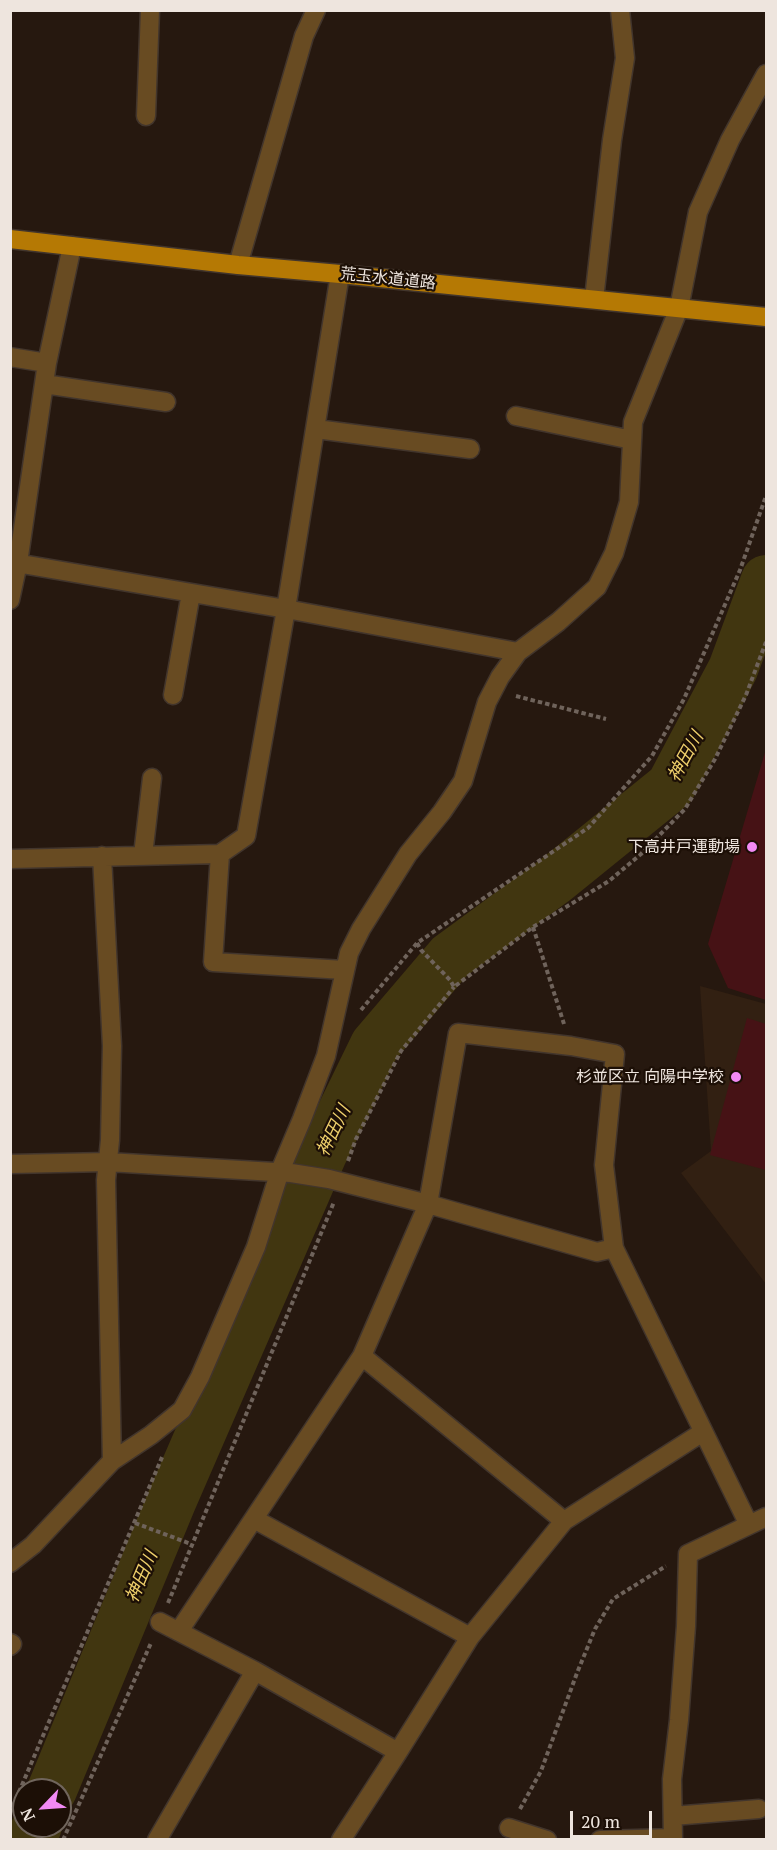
<!DOCTYPE html>
<meta charset="utf-8">
<style>
body{margin:0}
#map{position:relative;width:777px;height:1850px;overflow:hidden;background:#26180f;font-family:"PT Serif",serif}
canvas{display:block}
.frame{position:absolute;inset:0;border:12px solid #eee5de;pointer-events:none}
.north{position:absolute;left:12px;top:1778px;width:60px;height:60px;box-sizing:border-box;background:#1c0f06;border:2px solid #70655c;border-radius:50%;rotate:245deg;font-size:16px;font-weight:700;line-height:24px;text-align:center;color:#eee5de}
.north::after{content:'';display:block;margin:auto;width:21px;height:27px;background:#f18af4;clip-path:polygon(50% 0,100% 100%,50% 72%,0 100%)}
.scale{position:absolute;left:570px;top:1811px;width:82px;height:27px;box-sizing:border-box;border:3px solid #eee5de;border-top:0;padding-left:8px;font-size:18px;line-height:21px;white-space:nowrap;color:#eee5de;-webkit-text-stroke:4px #1c0f06;paint-order:stroke}
</style>
<div id="map">
<canvas width="777" height="1850"></canvas>
<div class="frame"></div>
<div class="north">N</div>
<div class="scale">20 m</div>
</div>
<script>
const g = document.querySelector('canvas').getContext('2d');
g.lineJoin = 'round';
function fillPath(path, color) {
  g.fillStyle = color;
  g.fill(path, 'evenodd');
}
function toPath(rows) {
  const path = new Path2D();
  for (const r of rows) {
    path.moveTo(r[0], r[1]);
    for (let i = 2; i < r.length; i += 2) path.lineTo(r[i], r[i + 1]);
  }
  return path;
}
function strokePath(path, color, width, dash) {
  g.strokeStyle = color;
  g.lineWidth = width;
  g.lineCap = dash ? 'butt' : 'round';
  g.setLineDash(dash || []);
  g.stroke(path);
}
function write(font, color, halo, rows, align = 'center') {
  g.font = font + ' "PT Serif","Noto Sans JP",serif';
  g.lineWidth = 4.5;
  g.setLineDash([]);
  g.textBaseline = 'middle';
  g.strokeStyle = halo;
  g.fillStyle = color;
  for (const [text, x, y, turn = 0] of rows) {
    g.save();
    g.translate(x, y);
    g.rotate((+turn || 0) * Math.PI / 180);
    g.textAlign = isNaN(turn) ? turn : align;
    if (halo) g.strokeText(text, 0, 0);
    g.fillText(text, 0, 0);
    g.restore();
  }
}
fillPath(toPath([
 [700,986,766,1004,766,1284,681,1173,711,1151]
]), '#322012');
fillPath(toPath([
 [766,749,766,1000,728,988,708,944],
 [747,1018,766,1024,766,1170,710,1155]
]), '#461215');
strokePath(toPath([
 [52,1790,171,1502,322,1154,375,1045,450,957,555,880,671,786,733,669,766,580],
 [31,1840,37,1826]
]), '#413610', 50);
const minor = toPath([
 [146,116,150,10],
 [238,265,304,36,316,10],
 [594,299,612,140,625,58,620,10],
 [10,357,47,363],
 [44,384,166,402],
 [516,416,632,440],
 [316,429,470,449],
 [10,562,286,609,518,652],
 [10,600,18,563,47,363,72,246],
 [173,695,191,593],
 [220,854,213,962,344,970],
 [143,855,152,778],
 [102,856,112,1046,110,1140,106,1180,112,1461],
 [10,859,220,854,246,836,286,609,340,274],
 [10,1164,108,1162,291,1173,329,1179,428,1204,597,1252,614,1248],
 [362,1356,564,1521],
 [254,1519,470,1637],
 [10,1563,33,1545,112,1461,151,1435,182,1410,200,1377,256,1247,280,1171,302,1119,326,1056,349,953,361,929,408,854,442,812,463,781,487,702,500,677,518,652,558,622,597,587,614,553,629,502,633,422,679,308,698,212,730,140,766,74],
 [160,1622,255,1671,398,1752],
 [179,1631,362,1356,428,1204,458,1033,571,1046,615,1054,604,1165,614,1248,749,1525],
 [10,1643,12,1644,10,1646],
 [673,1816,759,1809],
 [509,1828,547,1840],
 [157,1840,255,1671],
 [341,1840,398,1752,470,1637,564,1521,703,1432],
 [600,1840,673,1838],
 [673,1840,672,1779,679,1720,686,1626,688,1554,766,1517]
]);
const major = toPath([
 [10,239,238,265,340,274,766,317]
]);
strokePath(minor, '#42352c', 21);
strokePath(major, '#42352c', 21);
strokePath(toPath([
 [516,696,606,719],
 [533,927,564,1024],
 [417,943,421,950,450,980,454,987,533,927,609,881,641,854,685,809,715,759,746,695,766,642],
 [361,1010,417,943,588,828,652,756,684,699,740,570,766,496],
 [348,1161,356,1139,401,1051,454,987],
 [135,1523,191,1544],
 [168,1603,334,1202],
 [520,1809,541,1771,577,1673,595,1629,613,1599,666,1566],
 [10,1813,163,1455],
 [63,1840,151,1643]
]), '#6f635b', 4, [4.5, 3]);
strokePath(minor, '#684b22', 18);
strokePath(major, '#b57904', 18);
for (const [x, y, r, color] of [
 [752,847,6,"#f18af4"],
 [736,1077,6,"#f18af4"]
]) {
  const dot = new Path2D();
  dot.arc(x, y, r, 0, 2 * Math.PI);
  g.fillStyle = color;
  g.fill(dot);
  strokePath(dot, '#1c0f06', 2);
}
write('16px', '#eee5de', '#1c0f06', [
 ["荒玉水道道路",388,279,6]
]);
write('16px', '#eee5de', '#1c0f06', [
 ["下高井戸運動場",740,847],
 ["杉並区立 向陽中学校",724,1077]
], 'right');
write('italic 18px', '#edce6a', '#1c0f06', [
 ["神田川",686,757,-61],
 ["神田川",334,1131,-64],
 ["神田川",142,1577,-67]
]);
</script>
